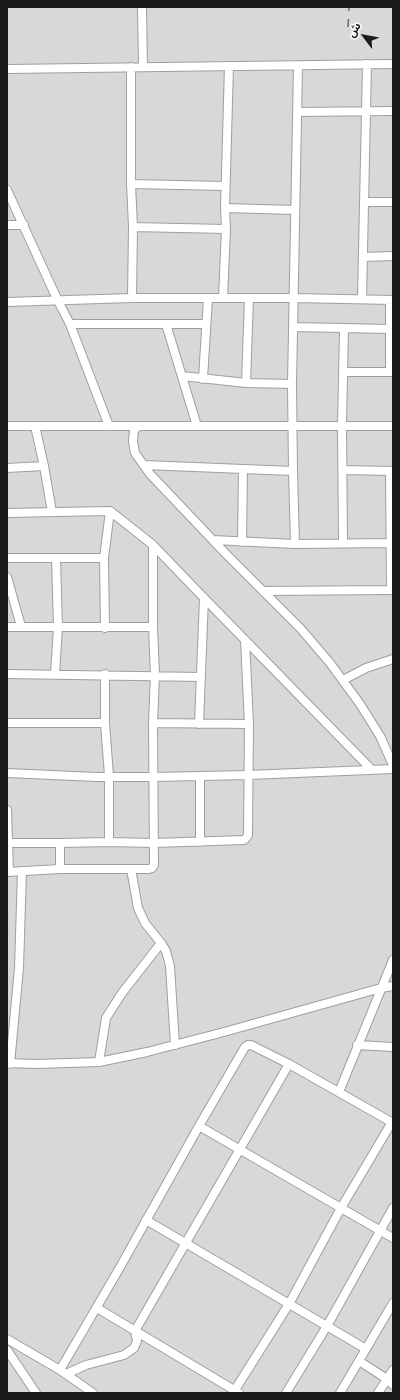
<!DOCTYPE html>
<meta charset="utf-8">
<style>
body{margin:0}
#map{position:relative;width:400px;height:1400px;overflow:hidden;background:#ede6e0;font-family:Commissioner,"Noto Sans Arabic",sans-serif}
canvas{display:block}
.frame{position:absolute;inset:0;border:8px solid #1b1b1b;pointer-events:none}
.north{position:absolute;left:344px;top:16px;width:40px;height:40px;-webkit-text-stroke:3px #fff;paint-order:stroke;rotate:302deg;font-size:11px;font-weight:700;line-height:16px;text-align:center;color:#1b1b1b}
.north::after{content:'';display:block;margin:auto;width:14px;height:18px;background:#1b1b1b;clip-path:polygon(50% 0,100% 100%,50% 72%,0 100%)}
</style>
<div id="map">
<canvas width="400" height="1400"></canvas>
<div class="frame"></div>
<div class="north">ش</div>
</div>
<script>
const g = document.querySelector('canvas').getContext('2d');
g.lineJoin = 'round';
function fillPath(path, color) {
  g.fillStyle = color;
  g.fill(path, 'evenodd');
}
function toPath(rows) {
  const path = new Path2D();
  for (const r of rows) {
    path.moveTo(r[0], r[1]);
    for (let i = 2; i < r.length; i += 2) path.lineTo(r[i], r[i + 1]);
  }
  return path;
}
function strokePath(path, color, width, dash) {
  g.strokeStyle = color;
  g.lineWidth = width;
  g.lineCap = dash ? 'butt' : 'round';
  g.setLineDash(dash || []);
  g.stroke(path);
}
fillPath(toPath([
 [7,7,393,7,393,1393,7,1393]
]), '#d9d8d8');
const minor = toPath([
 [142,7,143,67],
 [131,67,131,184,133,227,132,298],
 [7,69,393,64],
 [297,112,393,111],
 [131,184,225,186],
 [7,190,58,301,70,324,109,426],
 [365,202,393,202],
 [225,208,295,210],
 [7,225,24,225],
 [133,227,226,229],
 [363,257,393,256],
 [223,298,226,229,225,208,229,66],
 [362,299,367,64],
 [390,300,390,372],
 [7,302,132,298,294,298,393,300],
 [70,324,206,324],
 [166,324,197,426],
 [293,327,390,329],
 [343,372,393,372],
 [182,376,246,383,292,384],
 [203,379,208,298],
 [246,383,249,298],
 [7,426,393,426],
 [35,426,44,466,52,512],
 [139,426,134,430,133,441,135,453,150,474,227,555,301,629,330,663,360,704,380,736,393,765],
 [144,465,293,471],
 [7,468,44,466],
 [343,470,393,471],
 [390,471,391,590],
 [7,513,110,511,153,545,204,598,372,770],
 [213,540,295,544,390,543],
 [242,542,243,469],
 [343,543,342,426,344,328],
 [295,544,293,471,292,384,298,66],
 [7,558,104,558],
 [7,577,21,626],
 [263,591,393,590],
 [7,627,153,627],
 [105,628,104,558,110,511],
 [7,674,201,677],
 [55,674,58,627,56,558],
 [105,674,105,723,109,776,109,842],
 [343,680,366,668,393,659],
 [7,723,105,723],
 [153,723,249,724],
 [199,724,204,598],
 [7,773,97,777,153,777,248,775,393,769],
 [200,776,200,842],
 [7,810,9,872],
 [8,843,60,843,109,842,154,843,244,840,246,838,248,835,249,724,245,640],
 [60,869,60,843],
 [131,869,138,908,145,923,161,943,166,951,170,966,175,1045],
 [7,872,60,869,149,869,152,868,154,865,153,723,155,675,153,627,153,545],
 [357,1045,393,1047],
 [99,1062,106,1018,122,993,161,943],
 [7,1063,37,1064,99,1062,147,1052,224,1032,381,988,393,986],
 [10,1064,19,968,22,871],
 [339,1092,393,960],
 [199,1126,393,1238],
 [146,1220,366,1349],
 [97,1308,239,1393],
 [7,1339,60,1370,93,1393],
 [7,1350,36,1393],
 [359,1361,387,1379,393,1385],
 [60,1370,119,1269,199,1126,245,1047,248,1045,251,1045,289,1064,393,1123],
 [66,1374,86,1365,124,1355,134,1348,137,1341,135,1331,289,1064],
 [233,1393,289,1304,341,1208,392,1122],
 [286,1393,327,1326,393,1208],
 [340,1393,393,1303],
 [378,1393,393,1370]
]);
strokePath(minor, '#9f9f9f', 10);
strokePath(minor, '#fff', 8);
strokePath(toPath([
 [348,27,349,7]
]), '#696969', 1.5, [8, 8]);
</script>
